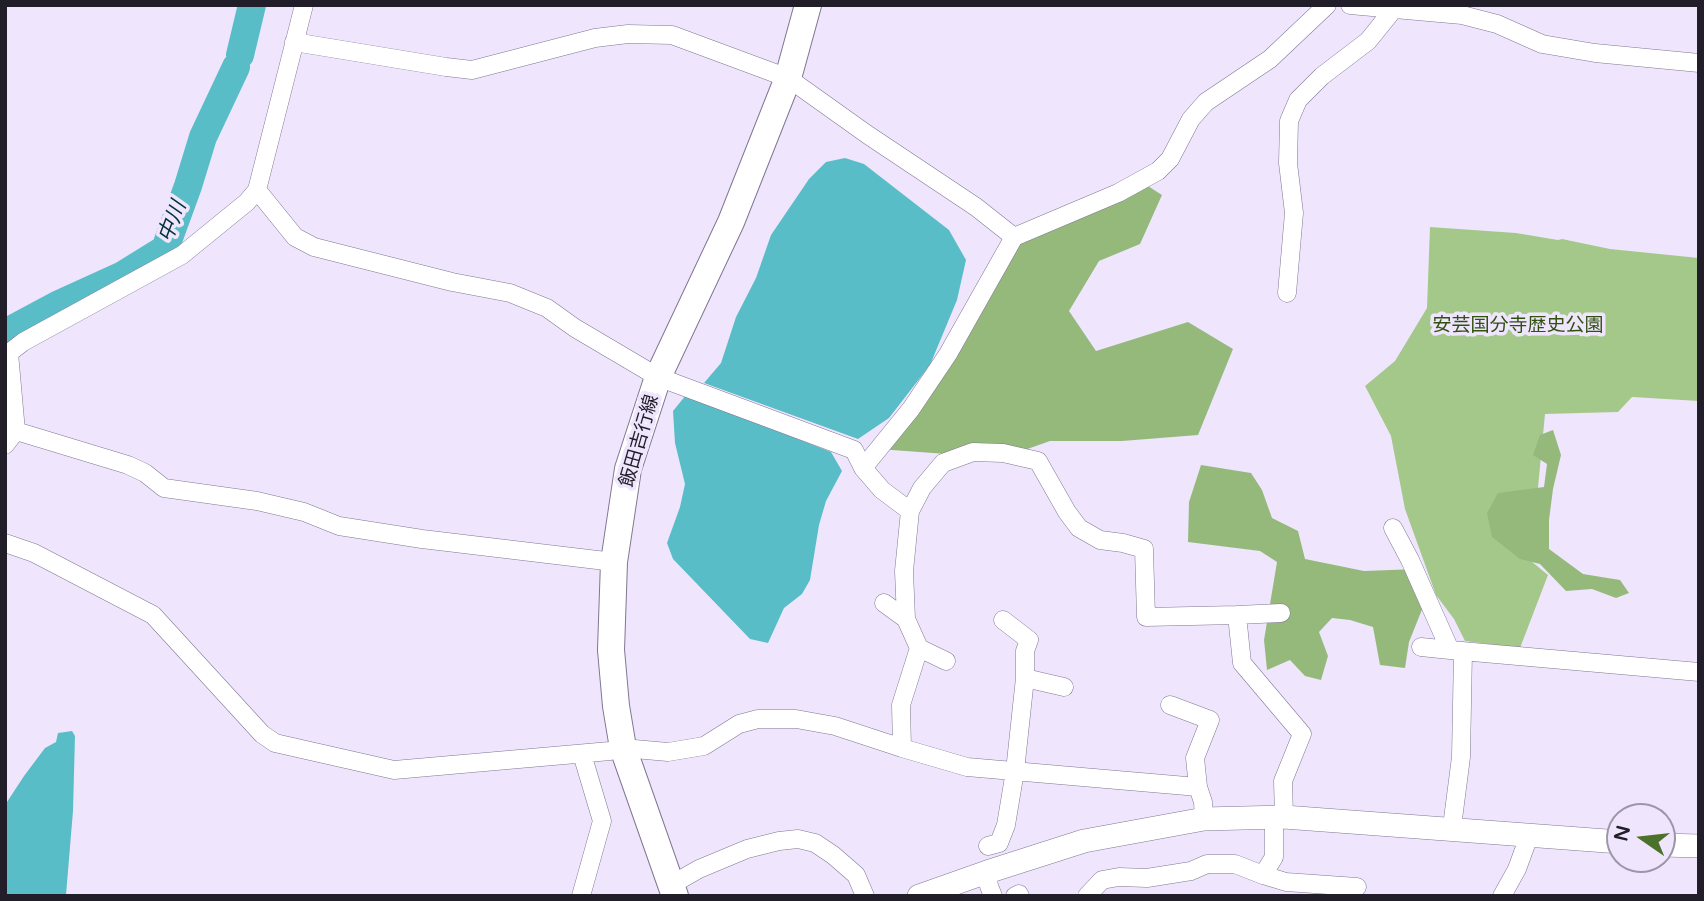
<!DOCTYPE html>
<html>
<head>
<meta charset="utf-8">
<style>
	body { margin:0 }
	#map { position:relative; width:1704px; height:901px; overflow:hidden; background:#efe6fe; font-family:"Varela Round",sans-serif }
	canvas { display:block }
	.frame { position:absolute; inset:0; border:7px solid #221e29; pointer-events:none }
	.north { position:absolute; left:1606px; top:803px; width:70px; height:70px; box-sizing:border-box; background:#efe6fe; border:2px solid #9d96a9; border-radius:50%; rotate:284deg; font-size:19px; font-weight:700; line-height:28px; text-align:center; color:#221e29 }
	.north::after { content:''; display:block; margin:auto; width:24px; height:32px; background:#4c712a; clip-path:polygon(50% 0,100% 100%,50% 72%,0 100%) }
</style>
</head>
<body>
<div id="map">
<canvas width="1704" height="901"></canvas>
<div class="frame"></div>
<div class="north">N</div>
</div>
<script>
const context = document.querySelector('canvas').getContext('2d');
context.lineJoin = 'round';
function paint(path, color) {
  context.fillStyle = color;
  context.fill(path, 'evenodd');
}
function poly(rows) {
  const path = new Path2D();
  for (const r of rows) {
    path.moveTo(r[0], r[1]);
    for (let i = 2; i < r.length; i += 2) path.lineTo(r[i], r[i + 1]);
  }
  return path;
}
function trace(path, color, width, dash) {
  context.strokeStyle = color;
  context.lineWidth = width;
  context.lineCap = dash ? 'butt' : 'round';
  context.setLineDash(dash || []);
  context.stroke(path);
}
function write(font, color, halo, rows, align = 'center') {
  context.font = font + ' "Varela Round","Noto Sans JP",sans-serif';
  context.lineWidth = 7;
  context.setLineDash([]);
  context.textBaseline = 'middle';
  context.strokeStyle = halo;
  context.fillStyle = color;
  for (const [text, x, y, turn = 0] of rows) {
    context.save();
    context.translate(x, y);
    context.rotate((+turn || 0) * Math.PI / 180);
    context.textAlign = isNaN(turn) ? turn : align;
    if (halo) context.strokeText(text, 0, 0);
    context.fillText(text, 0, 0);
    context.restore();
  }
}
paint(poly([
	[1430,227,1516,233,1558,240,1562,239,1610,249,1699,258,1699,401,1632,397,1618,412,1545,414,1531,561,1548,575,1520,648,1465,641,1454,619,1436,595,1405,509,1391,436,1365,386,1395,361,1427,308]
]), '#a4c88a');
paint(poly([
	[1140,181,1162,195,1140,244,1099,261,1069,311,1096,351,1188,322,1233,349,1198,435,1122,441,1050,441,1002,458,878,449,1014,237],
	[1553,430,1561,455,1553,489,1549,520,1549,549,1583,574,1620,580,1629,593,1616,598,1592,589,1566,591,1540,564,1520,559,1492,537,1487,513,1498,493,1544,487,1547,464,1533,455,1540,435],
	[1201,465,1251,473,1262,490,1272,518,1298,531,1305,559,1364,571,1417,569,1427,597,1409,642,1405,668,1380,665,1373,627,1350,620,1332,618,1319,632,1328,656,1321,680,1305,676,1290,660,1267,670,1264,640,1277,562,1260,551,1188,542,1189,502]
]), '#95b97b');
paint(poly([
	[845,158,864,164,949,230,966,260,957,300,930,365,889,418,858,439,704,383,721,363,736,317,756,278,771,235,809,179,826,162],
	[686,395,831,452,842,471,826,501,819,525,810,580,802,594,784,608,768,643,750,639,673,559,667,543,680,507,685,484,675,443,673,411],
	[72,731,75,736,73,811,66,895,15,896,5,894,5,805,24,776,45,748,56,742,58,733]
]), '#59bdc7');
trace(poly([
	[240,55,252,5],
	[5,333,57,305,123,275,165,249,188,186,203,137,236,67]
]), '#59bdc7', 28);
const minor = poly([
	[1350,5,1462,15,1497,24,1542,44,1595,53,1699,63],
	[294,42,446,67,472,70,595,38,628,34,672,35,788,78,868,135,976,207,1014,237],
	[257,190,295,237,314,247,452,282,510,293,547,308,575,328,658,377,854,450,863,468,882,490,910,511,904,571,906,619,919,648,946,661],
	[1287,293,1294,213,1288,163,1289,121,1298,100,1322,76,1368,41,1397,5],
	[16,431,128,465,145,473,164,488,257,501,304,512,339,526,422,539,614,562],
	[5,445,16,431,9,353,23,342,182,255,247,202,257,190,304,5],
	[863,468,911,409,948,354,1014,237,1118,193,1158,171,1170,159,1191,119,1206,102,1270,59,1327,5],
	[910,511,922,488,943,463,973,452,1003,453,1038,461,1067,512,1079,528,1100,540,1123,543,1144,549,1146,617,1237,615,1242,663,1302,734,1283,781,1284,817],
	[1393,528,1410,560,1450,650,1699,672],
	[5,543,34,553,153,615,262,734,275,743,394,770,610,751,623,748,668,752,704,746,739,724,758,719,796,719,835,726,902,748,967,767,1198,787],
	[884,603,906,619],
	[1237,615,1281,613],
	[1421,647,1450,650],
	[1025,678,1064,687],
	[1170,705,1210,720,1195,758,1198,787,1203,802,1204,819],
	[902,748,901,705,919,648],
	[1457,831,1453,819,1461,757,1463,651],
	[988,846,999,843,1006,825,1015,771,1025,678,1025,651,1029,640,1003,620],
	[987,872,989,886,993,896],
	[1263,875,1286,882,1357,887],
	[671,885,699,869,747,849,779,841,798,839,815,843,833,855,856,875,865,896],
	[581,896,602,821,582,754],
	[1015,896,1019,894,1020,896],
	[1087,896,1102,880,1119,877,1147,878,1191,871,1207,864,1235,864,1263,875,1274,857,1274,817],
	[1502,896,1517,869,1529,836]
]);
const tertiary = poly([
	[1662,845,1699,846],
	[919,896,987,872,1084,841,1204,819,1284,817,1620,842]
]);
const secondary = poly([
	[675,896,623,748,616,706,611,650,614,562,628,469,658,377,731,222,788,78,808,5]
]);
trace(minor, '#807691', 19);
trace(tertiary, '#807691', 24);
trace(secondary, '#807691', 28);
trace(minor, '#fff', 18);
trace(tertiary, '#fff', 23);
trace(secondary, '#fff', 26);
write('19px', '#30500e', '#efe6fe', [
	["安芸国分寺歴史公園",1518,326]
]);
write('19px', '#221e29', '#efe6fe', [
	["飯田吉行線",640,441,-74]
]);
write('italic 21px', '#003236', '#efe6fe', [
	["中川",173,222,-69]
]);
</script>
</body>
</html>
